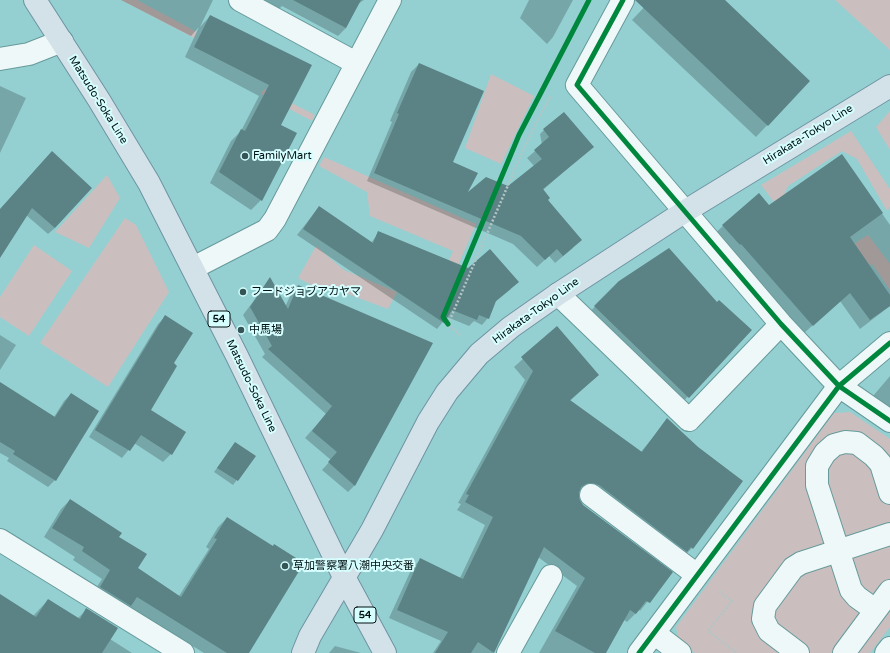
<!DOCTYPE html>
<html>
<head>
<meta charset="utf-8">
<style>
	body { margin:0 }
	canvas { display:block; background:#94d0d1 }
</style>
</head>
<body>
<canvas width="890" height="653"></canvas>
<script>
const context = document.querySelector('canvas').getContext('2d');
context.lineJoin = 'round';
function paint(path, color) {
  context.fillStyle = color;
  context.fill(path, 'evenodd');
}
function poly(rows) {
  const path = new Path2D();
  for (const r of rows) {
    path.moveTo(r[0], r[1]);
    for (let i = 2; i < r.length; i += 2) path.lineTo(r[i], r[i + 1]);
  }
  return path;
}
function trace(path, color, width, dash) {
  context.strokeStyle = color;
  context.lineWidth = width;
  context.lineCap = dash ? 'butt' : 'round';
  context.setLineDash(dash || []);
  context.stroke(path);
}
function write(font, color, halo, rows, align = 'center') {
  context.font = font + ' "Varela Round","Noto Sans JP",sans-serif';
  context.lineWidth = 4;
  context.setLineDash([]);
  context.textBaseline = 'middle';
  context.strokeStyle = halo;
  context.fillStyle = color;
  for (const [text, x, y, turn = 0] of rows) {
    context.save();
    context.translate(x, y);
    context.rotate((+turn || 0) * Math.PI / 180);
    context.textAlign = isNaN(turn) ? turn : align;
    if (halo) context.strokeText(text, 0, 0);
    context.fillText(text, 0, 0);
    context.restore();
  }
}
paint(poly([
	[121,0,137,0,197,32,194,38],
	[835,0,890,0,890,50],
	[491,74,534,96,501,164,465,148],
	[264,89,315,115,312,121,261,94],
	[890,111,890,150,876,127],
	[851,131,890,189,890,207,887,211,857,159,842,151,788,186,783,197,839,253,868,235,890,264,890,290,872,264,839,288,761,185],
	[324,157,476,224,440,307,431,302,453,251,370,216,367,192,319,166],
	[107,175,120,198,89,248,55,232],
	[125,218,136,225,169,292,108,387,40,343],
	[34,245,72,271,29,336,0,317,0,297],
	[316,246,344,270,397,292,388,309,337,290,319,289,298,278],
	[850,412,890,439,890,627,870,653,695,653,679,641,676,627,834,413]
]), '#cabebf');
paint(poly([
	[121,0,213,0,200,27,210,16,310,65,280,125,261,200,251,210,210,183,231,141,241,131,259,96,185,57,199,27,191,36],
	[262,0,364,0,358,4,346,28,338,36,282,6,279,9],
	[529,0,573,0,553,37,547,44,520,18],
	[651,0,724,0,809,81,756,137,632,20],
	[419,64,465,196,508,187,534,166,527,158,542,145,540,134,548,126,584,154,543,190,573,248,555,263,549,256,537,267,513,244,367,181,392,122,390,121,411,72],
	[0,86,26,98,0,153],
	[842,156,890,225,890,306,860,329,840,301,803,334,713,235,723,226,769,207],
	[45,159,55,228,48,234,26,215,0,256,0,210],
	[319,207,371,243,379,232,511,289,495,302,488,318,482,325,474,321,469,326,447,317,437,329,297,235],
	[270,279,285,307,291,294,298,286,355,485,348,492,322,470,331,460,305,438,326,414,262,357,265,354,243,315],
	[619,281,717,304,750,330,680,405,587,315],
	[165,317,149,410,185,433,171,454,163,462,134,443,122,458,89,437,158,324],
	[557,328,598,375,570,401,640,453,667,420,698,447,742,481,692,548,684,556,584,491,578,491,578,500,583,506,671,572,640,611,639,610,627,622,624,620,604,653,539,653,577,586,538,557,493,653,433,653,441,641,389,618,412,568,420,560,460,578,485,525,457,510,461,504,458,503,525,380,514,367],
	[0,335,16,345,0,370],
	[890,376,890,411,873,396],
	[0,392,54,417,64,401,71,394,55,480,48,487,7,461,9,458,0,453],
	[235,443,255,456,233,485,214,472],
	[70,500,118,537,137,568,179,596,209,549,206,547,218,527,227,518,272,547,248,653,204,653,129,607,121,615,91,596,102,579,73,560,75,557,44,537,61,509],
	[0,595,33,616,48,600,78,618,87,609,110,639,132,653,0,653],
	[335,646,361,653,329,653]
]), '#0003');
paint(poly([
	[293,0,361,0,346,28],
	[635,0,725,0,810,81,768,126],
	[210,15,312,65,281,125,297,133,262,201,219,172,241,129,245,131,269,85,194,47],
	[419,63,484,91,453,162,478,173,468,192,486,177,508,186,542,159,534,150,549,137,543,129,564,112,594,147,543,189,550,198,548,200,582,240,563,256,557,249,545,260,521,236,374,173,399,114,397,113],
	[52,151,92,188,55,228,32,208,0,258,0,209],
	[842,154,883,213,850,237,890,295,890,306,870,320,850,293,813,326,741,244,740,245,722,225,759,193,769,205],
	[319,206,373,243,378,231,468,268,490,249,519,282,496,301,489,319,479,315,477,320,452,310,444,323,303,229],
	[669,248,717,302,719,300,752,330,689,398,594,306,619,281],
	[270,277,288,309,298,285,433,343,355,486,328,462,337,452,312,431,332,406,268,349,272,346,250,307],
	[165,315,193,333,174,363,177,366,151,410,186,432,172,455,141,435,130,451,95,430],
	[557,326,599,375,570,400,642,452,667,418,698,447,743,481,693,549,691,547,687,552,599,485,592,483,586,484,581,487,579,494,580,500,583,505,673,572,650,603,646,601,636,614,630,610,606,653,595,653,555,631,585,578,544,547,494,653,478,642,471,653,435,653,448,632,397,610,420,558,463,579,493,517,465,502,469,495,466,494,533,371,521,357],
	[0,382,55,417,71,393,99,411,56,481,13,454,15,451,0,442],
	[235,442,256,456,238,481,217,468],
	[70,499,122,533,119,537,147,554,138,568,181,597,217,539,214,538,227,517,273,546,274,544,304,563,249,653,227,653,137,597,131,606,100,587,110,570,82,551,84,547,52,528],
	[0,594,36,617,48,599,80,619,86,608,118,628,102,653,0,653]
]), '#5b8285');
const minor = poly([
	[240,0,356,63],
	[623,0,577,85,781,324,839,386,890,421],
	[0,59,29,54,62,41],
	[193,268,267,230,275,219,390,0],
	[558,294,689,420,781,324],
	[591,495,697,575],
	[0,540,183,653],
	[875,610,857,597,851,590,817,485,817,466,825,453,834,445,845,442,857,443,874,456,881,464,890,493],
	[654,633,680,653],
	[508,653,551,576],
	[639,653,839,386,890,343],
	[798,653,769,631,763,619,765,606,793,568,801,563,890,534],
	[844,653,890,591],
	[886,653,890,648]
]);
const major = poly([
	[35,0,99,100,149,183,237,356,344,577,385,653],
	[303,653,310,636,372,530,428,422,447,392,479,354,511,327,558,294,684,212,890,86]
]);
trace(minor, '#669a9b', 24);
trace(major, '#6d94a2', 24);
trace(poly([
	[460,335,448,324,528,139,551,95],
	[719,591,732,601,708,631,737,653]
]), '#b3c5c5', 2.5, [2, 2]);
trace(minor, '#eff8f8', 22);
trace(major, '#d3e2e9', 22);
trace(poly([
	[623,0,577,85,781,324,839,386,890,421],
	[448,324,443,317,519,135,589,0],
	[639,653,839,386,890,343]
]), '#00873e', 5);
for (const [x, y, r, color] of [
	[245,156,4,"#345455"],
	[243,292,4,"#345455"],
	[241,330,4,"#345455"],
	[285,566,4,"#345455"]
]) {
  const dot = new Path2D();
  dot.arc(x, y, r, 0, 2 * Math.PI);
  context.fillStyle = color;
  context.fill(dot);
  trace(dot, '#d6fefe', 1.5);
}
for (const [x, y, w] of [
	[219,319,22],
	[365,615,22]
]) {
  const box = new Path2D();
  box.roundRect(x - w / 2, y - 8, w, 16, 3);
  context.fillStyle = '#d6fefe';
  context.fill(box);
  trace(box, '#001112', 1);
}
write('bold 10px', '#001112', null, [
	["54",219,319],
	["54",365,615]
]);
write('11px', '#001112', '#d6fefe', [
	["Matsudo-Soka Line",98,100,58],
	["Hirakata-Tokyo Line",808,135,-32],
	["Hirakata-Tokyo Line",536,311,-36],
	["Matsudo-Soka Line",251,386,64]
]);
write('11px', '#001112', '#d6fefe', [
	["FamilyMart",253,156],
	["フードジョブアカヤマ",251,292],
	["中馬場",249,330],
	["草加警察署八潮中央交番",293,566]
], 'left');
</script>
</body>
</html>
